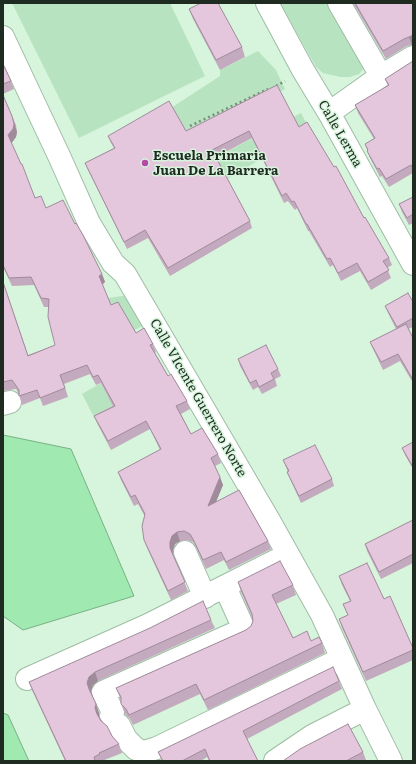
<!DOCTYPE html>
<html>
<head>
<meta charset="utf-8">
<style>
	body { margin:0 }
	#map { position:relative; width:416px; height:764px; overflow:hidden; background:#d7f5dc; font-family:Literata,serif }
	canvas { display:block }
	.frame { position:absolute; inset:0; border:4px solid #1f2a21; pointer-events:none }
</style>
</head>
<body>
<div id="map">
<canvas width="416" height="764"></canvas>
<div class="frame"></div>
</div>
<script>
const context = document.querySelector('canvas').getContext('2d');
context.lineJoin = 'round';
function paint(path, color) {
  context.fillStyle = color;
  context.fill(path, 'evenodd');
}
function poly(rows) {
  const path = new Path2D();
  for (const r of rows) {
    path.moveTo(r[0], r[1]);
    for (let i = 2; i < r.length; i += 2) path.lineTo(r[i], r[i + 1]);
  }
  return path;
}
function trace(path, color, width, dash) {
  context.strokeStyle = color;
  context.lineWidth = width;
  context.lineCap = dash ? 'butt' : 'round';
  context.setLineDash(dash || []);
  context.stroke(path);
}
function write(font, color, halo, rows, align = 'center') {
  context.font = font + ' Literata,serif';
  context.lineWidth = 3;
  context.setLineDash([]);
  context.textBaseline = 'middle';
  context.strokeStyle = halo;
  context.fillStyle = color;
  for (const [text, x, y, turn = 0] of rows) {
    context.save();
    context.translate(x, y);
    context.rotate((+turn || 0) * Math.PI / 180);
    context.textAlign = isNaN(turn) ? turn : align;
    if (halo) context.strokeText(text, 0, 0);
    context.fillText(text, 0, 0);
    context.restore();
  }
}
paint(poly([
	[12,3,170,3,205,76,79,138],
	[280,3,327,3,365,67,359,74,350,77,340,77,323,73,316,67],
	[258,51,276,70,285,89,189,138,171,108,220,76,220,70],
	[301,113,310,130,217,185,205,163],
	[129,295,144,325,133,331,51,321,108,298],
	[101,383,108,396,138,403,98,425,82,394]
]), '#b8e3c0');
const water = poly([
	[3,435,71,449,134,596,23,630,3,616,3,435],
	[3,713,8,715,29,761,3,761,3,713]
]);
paint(water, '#a0e9b0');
trace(water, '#79b085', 1);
const minor = poly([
	[267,3,303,70,329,113,413,264],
	[339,3,381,76],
	[3,37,60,158,89,223,113,263,125,274,270,522,322,615,365,709,391,761],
	[329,113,381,76,413,57],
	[3,404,10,402],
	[185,552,205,597],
	[225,587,244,629,103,692,113,712,111,716,115,723,119,725,126,739,136,749,144,752,157,748,341,659],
	[27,679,148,625,287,555],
	[275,761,312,736,365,709]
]);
trace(minor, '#9fbca4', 24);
trace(poly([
	[276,86,285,81],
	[190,126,268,89]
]), '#798e7d', 2.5, [2, 3]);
trace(minor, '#fff', 22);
paint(poly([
	[353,3,413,3,412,45,407,46,386,59],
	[189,9,242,47,245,57,220,70,193,19],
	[413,61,413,173,389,187,382,176,380,177,370,158,365,144,374,139,358,113,355,105,388,86,385,79],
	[3,66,11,81,14,89,3,94],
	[3,95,16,125,17,132,16,137,11,143,35,198,46,208,75,224,102,274,105,282,102,284,111,305,136,333,153,344,156,352,155,353,168,376,187,401,190,409,181,414,191,434,218,454,221,463,215,466,223,485,216,502,268,541,271,549,229,570,224,560,206,569,196,547,193,542,187,540,180,541,175,544,173,550,173,555,188,591,171,600,147,548,144,540,144,515,138,504,134,506,121,480,118,472,160,450,150,429,111,450,98,425,94,416,113,406,101,383,96,385,90,374,64,384,68,397,43,406,40,398,22,405,19,394,16,389,3,391,3,281,28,355,55,345,48,307,44,307,34,285,12,286,3,267],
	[299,127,364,218,389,258,392,265,387,268,391,278,371,290,360,271,341,281,333,265,330,267,309,231,308,231,297,208,295,210,288,201,284,203,252,138,216,157,250,221,252,228,170,276,148,238,127,249,88,170,85,163,114,148,111,143,108,136,186,131],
	[413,197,413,223,409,225,402,212,399,204],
	[413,302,413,327,408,329,413,338,413,383,400,361,383,370,373,349,370,342,396,329,388,313,385,306],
	[238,359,278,369,281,376,275,379,277,386,262,394,258,387,253,390,240,366],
	[413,442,413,469,405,455,402,448],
	[283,460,332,479,334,486,301,503,290,479,287,472,288,472],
	[413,520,413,563,381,579,367,551,365,544],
	[339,576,384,599,413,648,413,660,366,681,342,628,339,619,348,615,343,604,350,601,342,585],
	[238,582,293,585,296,595,276,604,293,638,322,643,325,653,208,710,200,694,133,725,130,719,125,714,121,704,121,700,116,688,246,630,251,626,253,621,252,617,241,592],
	[211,620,215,628,98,681,93,685,91,691,99,713,99,716,112,736,119,744,122,753,102,761,65,761,32,690,29,682],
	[339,681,342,689,247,739,258,761,209,761,207,757,201,761,162,761,158,752],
	[363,752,366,760,365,761,283,761]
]), '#c4aabe');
paint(poly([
	[413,35,413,44,412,45,409,37],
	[12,116,17,132,16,137,11,144,8,135],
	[102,274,105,282,102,285,99,276],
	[220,477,223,485,211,514,208,506],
	[177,532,180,541,175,544,173,550,173,557,170,548,170,542,172,536],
	[95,672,98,681,93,685,91,691,92,697,89,689,87,683,89,677],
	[96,704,99,713,99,717,100,722,95,708]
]), '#a08b9b');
const building = poly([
	[201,3,218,3,242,47,216,60,189,9,201,3],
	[355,3,413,3,413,35,409,37,404,39,383,51,355,3],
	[413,61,413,169,411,165,386,179,379,168,377,169,367,151,368,150,365,144,375,138,355,105,389,85,385,79,413,61],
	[3,66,4,66,11,81,3,84,3,66],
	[277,85,299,127,307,122,334,167,336,166,364,218,365,217,389,258,383,261,389,270,368,282,357,263,338,273,330,258,327,259,307,224,306,224,294,201,292,202,286,193,282,196,249,131,212,150,250,221,168,268,145,230,124,242,85,163,115,148,108,136,169,101,186,131,277,85],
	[3,95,12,116,14,124,13,129,8,135,21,164,22,164,35,198,41,196,46,208,63,200,75,224,76,223,83,235,102,274,99,276,111,305,118,302,136,333,144,328,153,344,150,345,168,376,171,374,187,401,176,406,191,434,202,428,218,454,211,458,220,477,208,506,239,490,268,541,226,562,221,552,203,560,193,539,190,534,184,531,177,532,172,536,170,542,170,548,185,582,168,591,144,540,142,526,145,514,135,495,131,497,118,472,161,449,146,421,108,441,94,416,115,406,98,375,93,377,87,365,60,375,65,388,40,398,37,390,19,396,19,390,12,380,3,382,3,282,28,356,55,345,48,317,49,299,41,298,31,277,9,278,3,265,3,95],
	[413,197,413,214,407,218,399,204,413,197],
	[408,293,413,302,413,318,397,327,385,306,408,293],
	[406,324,413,338,413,380,398,354,381,362,370,342,406,324],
	[266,345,278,369,271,373,274,379,259,387,256,380,250,383,238,359,266,345],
	[413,442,413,467,402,448,413,442],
	[315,445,332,479,299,496,287,472,289,471,283,460,315,445],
	[413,520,413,554,379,572,365,544,413,520],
	[280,561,293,585,272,595,293,638,307,631,311,641,319,637,322,643,204,700,196,684,129,715,126,709,121,704,121,697,116,688,246,630,251,626,253,621,252,614,238,582,280,561],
	[367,563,384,599,390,596,413,648,413,650,363,672,339,619,348,615,343,604,351,601,339,576,367,563],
	[203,601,211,620,95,672,89,677,87,683,89,689,96,704,95,708,97,714,101,721,107,726,112,736,119,744,99,753,100,754,94,757,95,761,66,761,29,682,150,628,203,601],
	[333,667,339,681,243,731,258,761,210,761,205,749,182,761,163,761,158,752,333,667],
	[348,724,363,752,346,761,283,761,300,749,348,724]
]);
paint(building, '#e4c6dd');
trace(building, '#a08b9b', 1);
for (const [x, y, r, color] of [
	[145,163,4,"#b848a5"]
]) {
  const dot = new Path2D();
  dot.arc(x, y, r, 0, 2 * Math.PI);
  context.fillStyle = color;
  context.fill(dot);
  trace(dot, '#d7f5dc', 1.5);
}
write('13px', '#1f2a21', '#d7f5dc', [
	["Calle Lerma",340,134,60],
	["Calle VIcente Guerrero Norte",198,398,60]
]);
write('bold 13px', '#1f2a21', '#d7f5dc', [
	["Escuela Primaria",153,156],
	["Juan De La Barrera",153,171]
], 'left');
</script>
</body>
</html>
